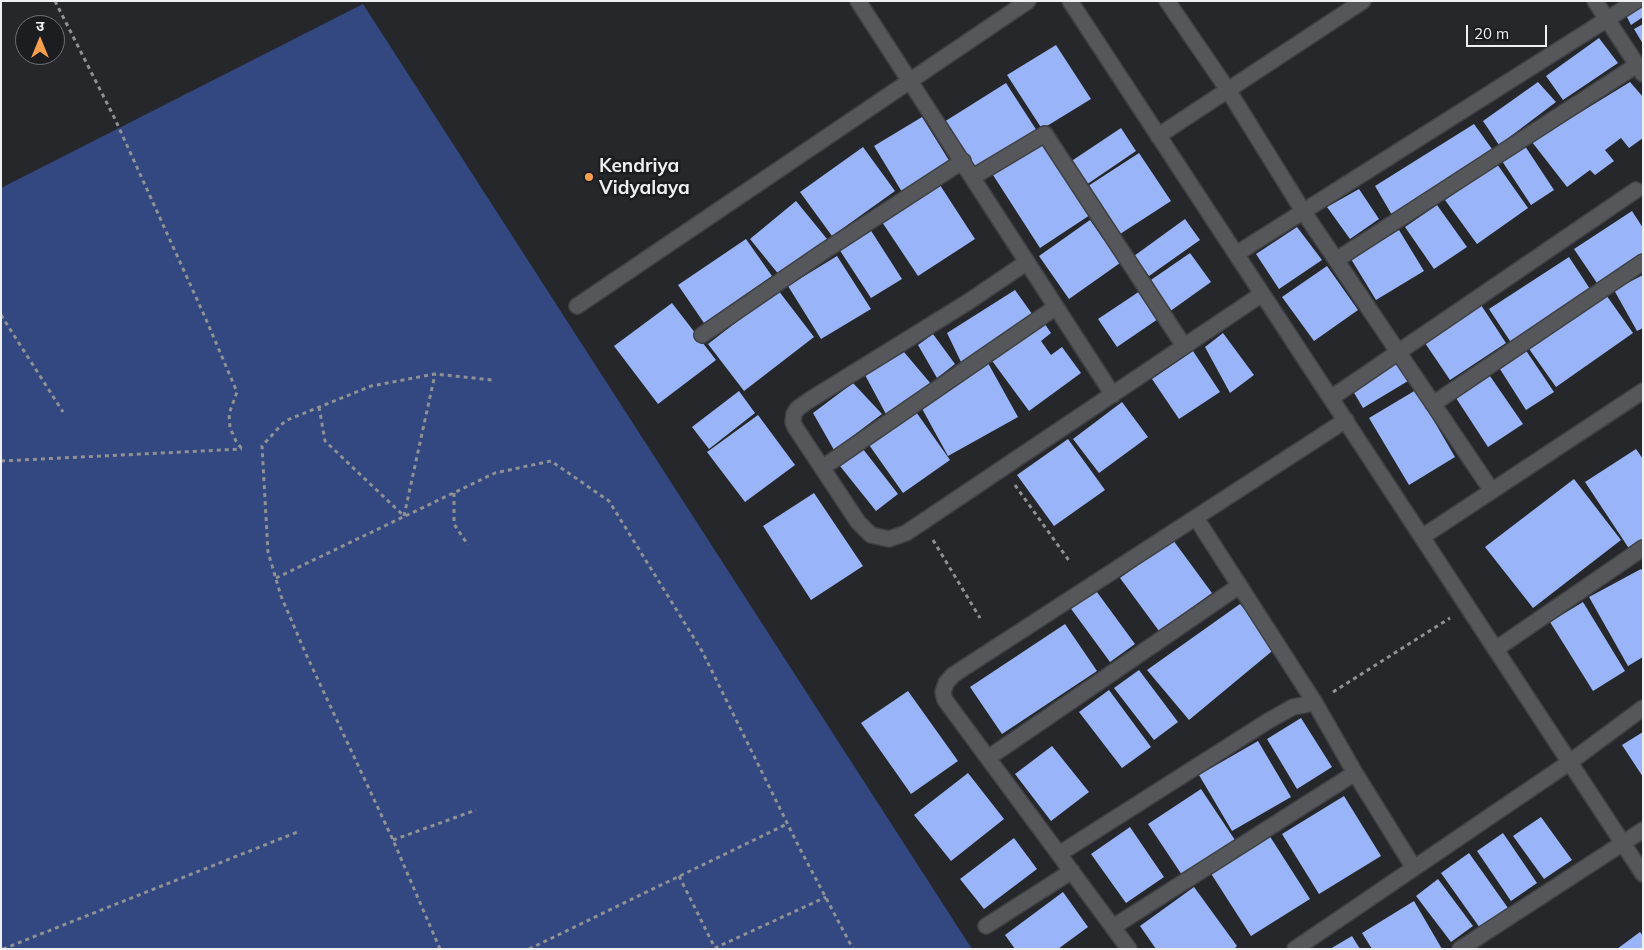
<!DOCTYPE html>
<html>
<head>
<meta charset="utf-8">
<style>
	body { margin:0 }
	#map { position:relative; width:1644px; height:950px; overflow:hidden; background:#25272a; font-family:Mulish,"Noto Sans Devanagari",sans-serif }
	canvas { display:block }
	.frame { position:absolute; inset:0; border:2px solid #eff0f3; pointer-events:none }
	.north { position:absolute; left:15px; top:15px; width:50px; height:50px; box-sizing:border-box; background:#1c1d20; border:1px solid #707174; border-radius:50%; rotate:0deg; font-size:14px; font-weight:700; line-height:20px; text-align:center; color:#eff0f3 }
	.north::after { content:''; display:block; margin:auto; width:18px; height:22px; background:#fa9f4e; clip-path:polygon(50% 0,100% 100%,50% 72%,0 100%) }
	.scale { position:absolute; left:1466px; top:25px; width:81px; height:22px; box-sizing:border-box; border:2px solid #eff0f3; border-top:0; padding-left:6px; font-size:15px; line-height:18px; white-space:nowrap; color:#eff0f3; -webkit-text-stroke:4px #1c1d20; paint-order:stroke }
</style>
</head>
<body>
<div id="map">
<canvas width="1644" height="950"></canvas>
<div class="frame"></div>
<div class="north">उ</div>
<div class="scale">20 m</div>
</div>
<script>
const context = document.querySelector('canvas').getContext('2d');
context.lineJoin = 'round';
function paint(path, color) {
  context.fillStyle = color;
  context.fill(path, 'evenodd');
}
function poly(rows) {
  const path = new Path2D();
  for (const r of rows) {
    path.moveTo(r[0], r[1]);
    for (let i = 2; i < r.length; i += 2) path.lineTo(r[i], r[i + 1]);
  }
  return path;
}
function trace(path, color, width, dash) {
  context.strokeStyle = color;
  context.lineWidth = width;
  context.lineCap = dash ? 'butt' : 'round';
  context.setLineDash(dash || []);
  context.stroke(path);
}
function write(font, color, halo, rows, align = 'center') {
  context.font = font + ' Mulish,sans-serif';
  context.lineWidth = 5;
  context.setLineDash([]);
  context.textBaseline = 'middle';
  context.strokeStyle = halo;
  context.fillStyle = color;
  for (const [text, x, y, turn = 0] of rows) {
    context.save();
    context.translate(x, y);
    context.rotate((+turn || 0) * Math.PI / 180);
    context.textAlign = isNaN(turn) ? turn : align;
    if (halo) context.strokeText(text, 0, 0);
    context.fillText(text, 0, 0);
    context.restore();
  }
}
paint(poly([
	[363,4,547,290,972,949,1,949,1,188]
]), '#334780');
paint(poly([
	[1643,3,1643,17,1631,25,1626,15],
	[1643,24,1643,44,1634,29],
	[1599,38,1618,63,1563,100,1546,76],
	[1056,45,1091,99,1042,129,1007,75],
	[1538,82,1556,102,1499,145,1483,121],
	[1630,82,1643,97,1643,138,1629,148,1621,138,1605,150,1614,161,1595,175,1590,170,1567,187,1532,142],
	[1006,83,1037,131,974,170,944,122],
	[922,117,950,162,902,192,874,146],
	[1474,124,1492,149,1392,215,1375,186],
	[1121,128,1136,151,1083,187,1067,164],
	[1043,143,1090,215,1040,248,993,175],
	[1525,146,1554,190,1531,205,1502,161],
	[863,147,895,191,832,236,800,192],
	[1139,153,1171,201,1117,236,1085,188],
	[1497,164,1528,208,1477,244,1445,200],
	[938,182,975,239,918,276,880,219],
	[1359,189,1379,219,1350,239,1327,207],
	[796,201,827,239,780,276,750,239],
	[1437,205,1467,247,1434,269,1405,227],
	[1632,211,1643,228,1643,257,1599,286,1574,249],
	[1185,219,1200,240,1149,276,1134,256],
	[1090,220,1120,263,1069,299,1039,256],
	[868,226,902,279,871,298,837,246],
	[1297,227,1322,260,1279,289,1256,254],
	[1399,230,1424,271,1376,300,1351,259],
	[746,239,772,276,704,323,678,285],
	[1190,253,1211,282,1169,312,1148,282],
	[837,256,871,309,821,339,788,286],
	[1569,257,1592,292,1512,344,1489,309],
	[1327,266,1358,310,1314,341,1282,297],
	[1643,275,1643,328,1637,331,1614,290],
	[778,290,814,337,744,391,708,344],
	[1015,290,1035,318,961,362,947,333],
	[1140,291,1158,319,1117,347,1098,319],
	[1604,292,1633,333,1556,387,1527,346],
	[672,303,716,360,658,404,614,346],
	[1481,305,1506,343,1450,380,1425,343],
	[1042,320,1051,333,1041,341,1051,355,1062,347,1081,373,1029,411,990,358],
	[1223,333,1254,375,1230,393,1205,347],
	[933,334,955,364,937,378,918,345],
	[1525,349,1554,392,1526,410,1498,366],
	[1193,351,1220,392,1179,419,1152,379],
	[904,352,931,384,887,416,865,375],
	[1395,358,1408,381,1363,408,1350,386],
	[988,363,1018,417,948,456,920,405],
	[1490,376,1523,424,1488,447,1456,398],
	[853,383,882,414,834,450,813,413],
	[1416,390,1455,457,1409,485,1369,418],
	[739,391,755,413,709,449,692,427],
	[1122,402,1148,437,1099,473,1073,439],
	[914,409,950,460,903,493,867,442],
	[758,415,795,465,745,502,707,452],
	[1068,439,1105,490,1054,526,1017,475],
	[863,449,898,494,876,511,840,466],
	[1636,449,1643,459,1643,541,1630,550,1585,482],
	[1574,479,1621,540,1533,608,1485,547],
	[814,493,863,566,811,600,763,526],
	[1173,540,1212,593,1159,631,1120,578],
	[1641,569,1643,571,1643,657,1628,666,1589,597],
	[1094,588,1135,644,1110,662,1069,606],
	[1583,602,1625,671,1593,691,1550,622],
	[1240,604,1277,647,1189,720,1147,670],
	[1065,624,1097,671,1002,734,970,687],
	[1139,670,1178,722,1154,740,1114,688],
	[1109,690,1151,747,1122,768,1079,712],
	[908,691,958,761,911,794,861,723],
	[1301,718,1332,767,1297,789,1267,739],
	[1643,732,1643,777,1622,745],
	[1258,741,1291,797,1232,831,1199,775],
	[1052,746,1089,792,1051,821,1015,774],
	[968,773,1004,819,951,861,914,815],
	[1201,789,1235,840,1182,875,1148,824],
	[1344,796,1381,856,1319,894,1282,834],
	[1541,817,1572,860,1544,879,1513,836],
	[1130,827,1164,877,1126,903,1091,854],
	[1503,833,1537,883,1511,901,1477,851],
	[1269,835,1310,899,1251,936,1210,872],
	[1014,838,1037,869,984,909,960,879],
	[1469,853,1508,908,1480,928,1441,873],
	[1438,879,1473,926,1451,942,1416,896],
	[1194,887,1237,946,1234,949,1156,949,1140,926],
	[1063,892,1088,927,1058,949,1015,949,1005,935],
	[1414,901,1442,949,1372,949,1362,933],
	[1640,932,1643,936,1643,949,1617,949],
	[1352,936,1360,949,1330,949]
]), '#99b4f8');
const minor = poly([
	[858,1,1113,395],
	[1070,1,1643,874],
	[1167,1,1228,90,1303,211,1492,491],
	[1595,1,1643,74],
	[1158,136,1363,1],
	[973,177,1045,134,1184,346],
	[1236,254,1636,1],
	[1336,260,1637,65],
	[1027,262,968,302,808,401,797,409,794,414,793,422,795,427,858,522,871,535,889,539,906,533,1262,294],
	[577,306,1028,1],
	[702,335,826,250,963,161],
	[1331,398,1636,190],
	[1433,404,1643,262],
	[822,468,1056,307],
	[1196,518,1315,703,1355,773,1414,868],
	[1422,537,1643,391],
	[1496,649,1643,548],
	[988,758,1239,586],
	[1059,854,1268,721,1293,707,1315,703],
	[986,926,1072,871],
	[1113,927,1355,773],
	[1129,949,945,700,943,692,946,683,953,675,1346,420],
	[1295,949,1570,762,1643,708],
	[1460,949,1643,830]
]);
trace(minor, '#404144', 18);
trace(poly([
	[55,1,115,119,205,317,237,392,229,414,230,428,236,441,242,449],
	[1,315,63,412],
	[319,407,325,441,404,516],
	[1,461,242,449],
	[1015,485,1070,562],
	[454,493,454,524,468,545],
	[404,516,435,374],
	[933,540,980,618],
	[276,578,495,473,551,461,609,501,702,651,799,847,853,949],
	[1333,692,1450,618],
	[393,840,476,810],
	[679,876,715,948,826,897],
	[3,949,300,831],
	[440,949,393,840,305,652,281,596,268,552,262,446,285,421,371,386,435,374,492,380],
	[529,949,787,824]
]), '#909194', 3, [4, 4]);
trace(minor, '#55575b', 15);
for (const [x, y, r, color] of [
	[589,177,5,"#fa9f4e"]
]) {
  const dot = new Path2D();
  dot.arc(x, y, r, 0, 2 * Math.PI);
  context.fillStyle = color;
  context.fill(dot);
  trace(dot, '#1c1d20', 2);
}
write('bold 19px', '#eff0f3', '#1c1d20', [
	["Kendriya",599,166],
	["Vidyalaya",599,188]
], 'left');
</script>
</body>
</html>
